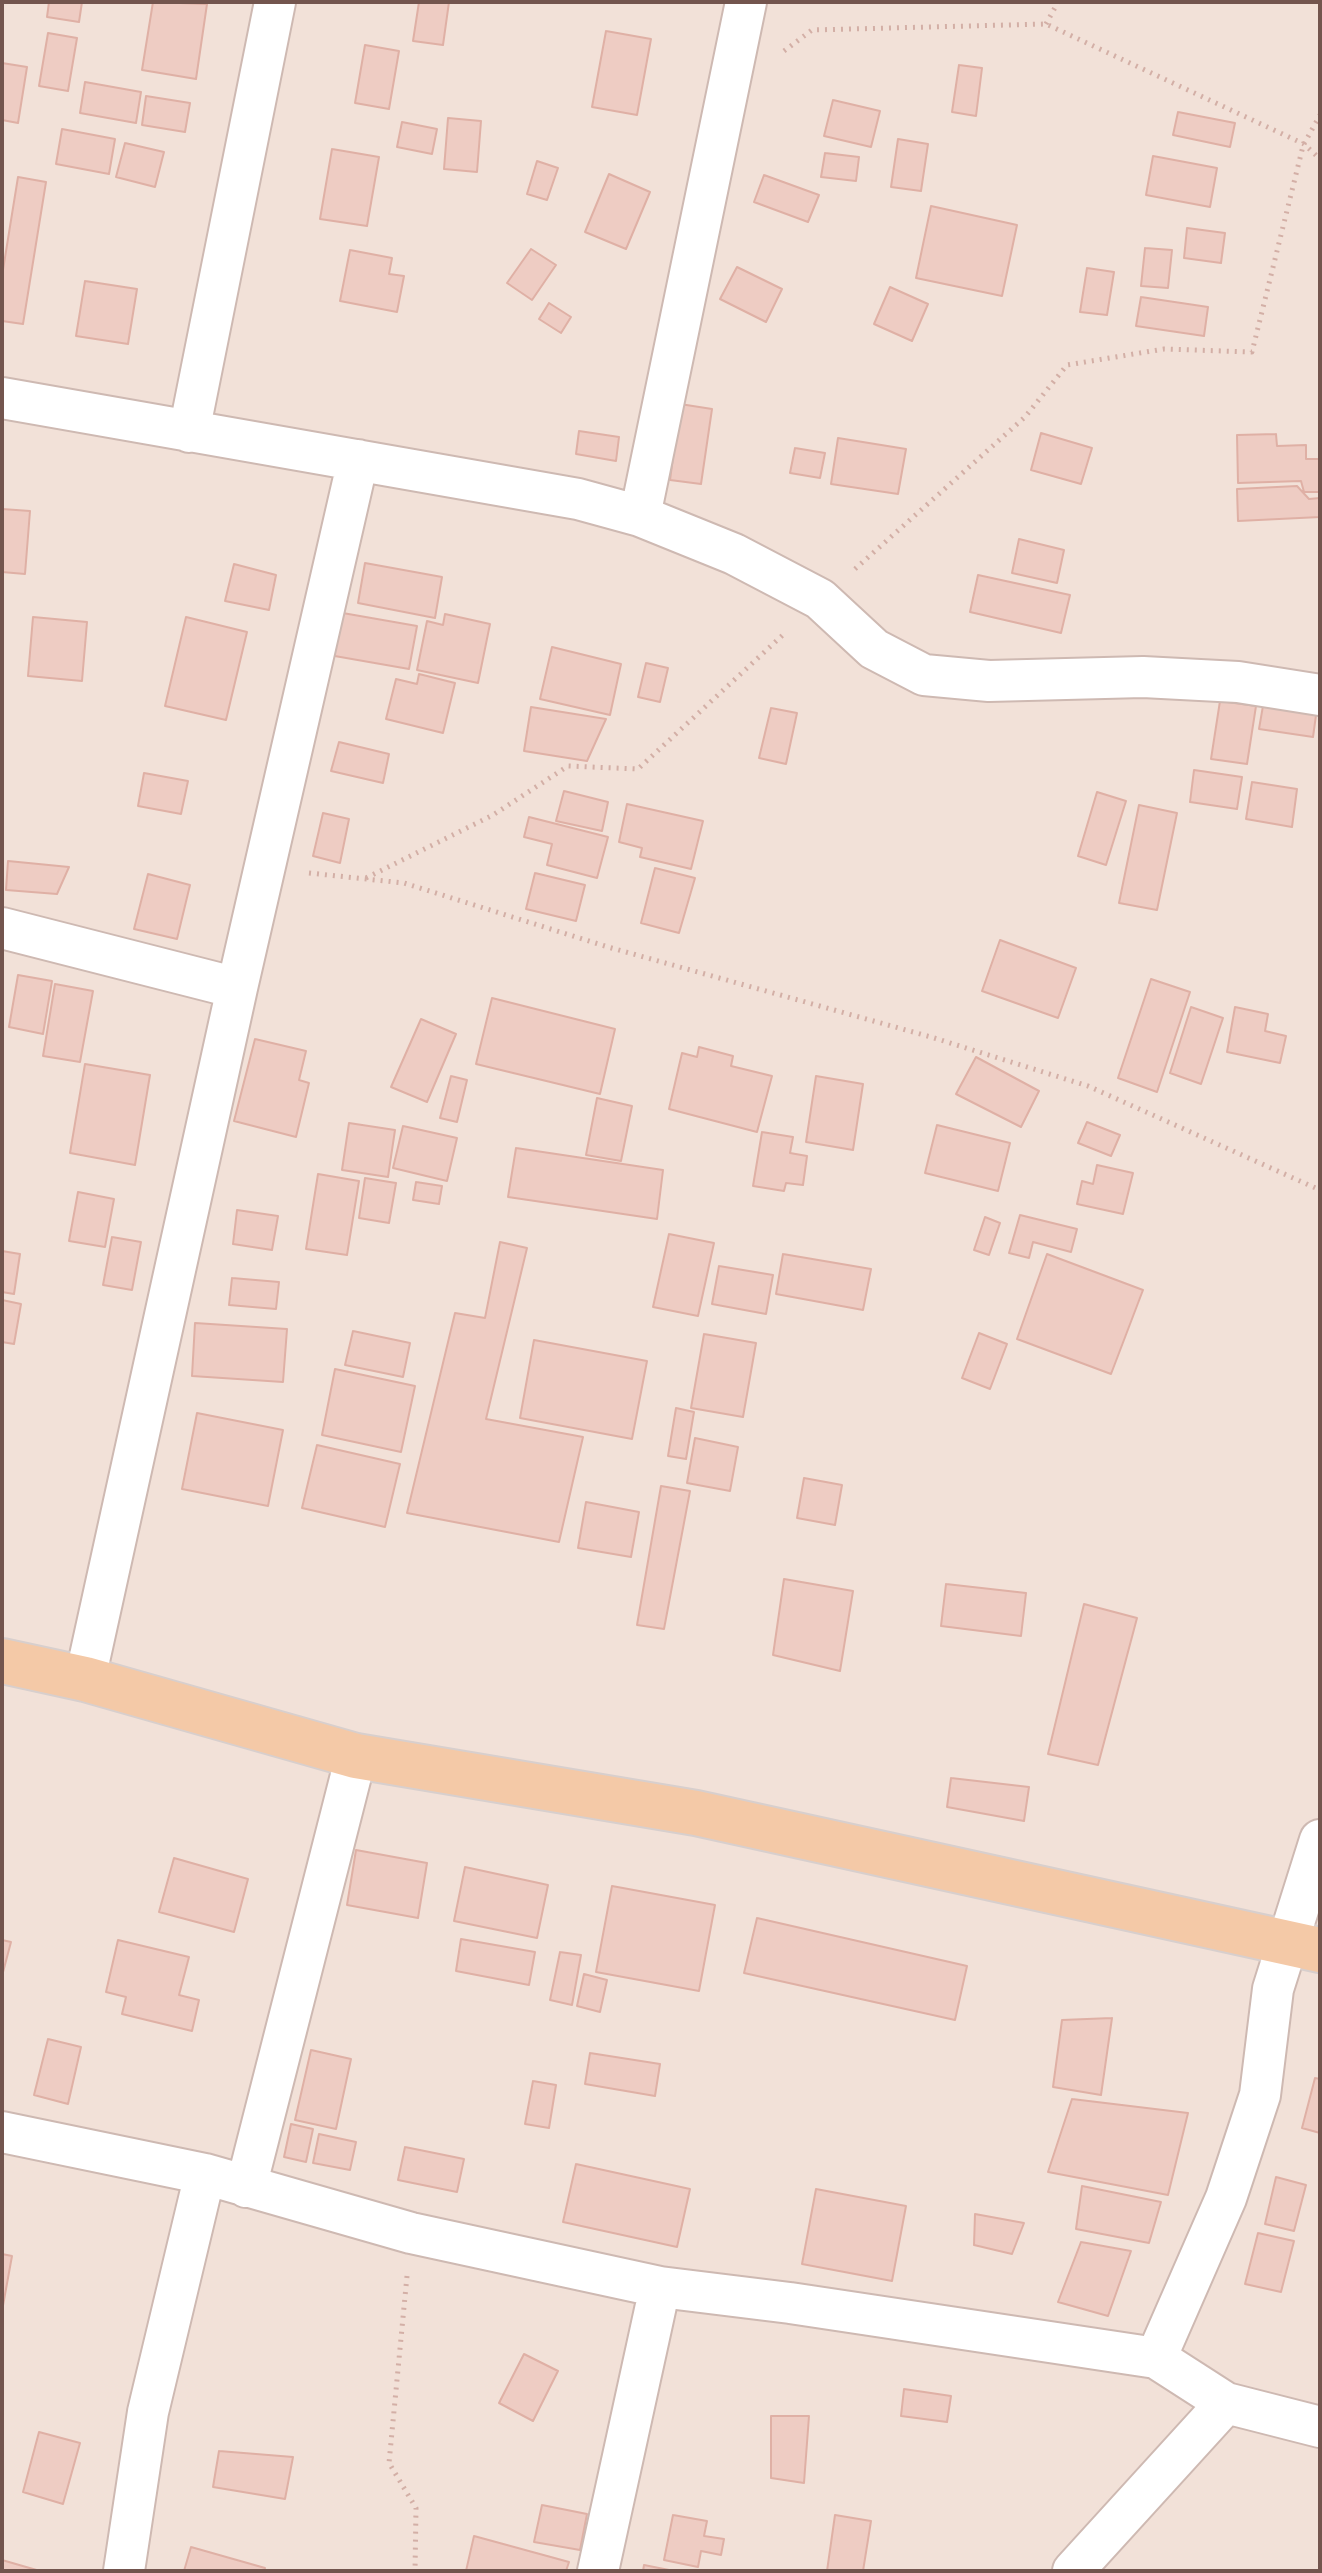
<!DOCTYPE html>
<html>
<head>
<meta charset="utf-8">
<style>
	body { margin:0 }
	#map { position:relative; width:1322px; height:2573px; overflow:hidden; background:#fbf1e9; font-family:Overpass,sans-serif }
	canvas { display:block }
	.frame { position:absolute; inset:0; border:4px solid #73554e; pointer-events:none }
</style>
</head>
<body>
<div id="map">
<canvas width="1322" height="2573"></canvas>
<div class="frame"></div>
</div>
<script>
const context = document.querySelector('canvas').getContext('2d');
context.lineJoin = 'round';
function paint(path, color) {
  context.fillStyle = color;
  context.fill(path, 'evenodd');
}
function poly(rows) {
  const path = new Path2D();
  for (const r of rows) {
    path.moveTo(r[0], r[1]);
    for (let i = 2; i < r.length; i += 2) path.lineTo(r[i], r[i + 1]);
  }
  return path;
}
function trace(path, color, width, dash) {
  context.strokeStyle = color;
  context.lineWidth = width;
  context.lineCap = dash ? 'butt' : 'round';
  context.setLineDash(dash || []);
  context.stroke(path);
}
paint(poly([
	[2,2,1320,2,1320,2571,2,2571]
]), '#f2e1d8');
const building = poly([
	[49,2,82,2,79,22,47,17,49,2],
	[153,2,207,4,196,79,142,70,153,2],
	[419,2,449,2,443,45,413,41,419,2],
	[606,31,651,39,637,115,592,107,606,31],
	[48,33,77,38,68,91,39,86,48,33],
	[365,45,399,51,389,109,355,103,365,45],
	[2,63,27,67,18,123,2,120,2,63],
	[959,65,982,68,976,116,952,112,959,65],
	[85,82,141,92,136,123,80,113,85,82],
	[146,96,190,103,185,132,142,125,146,96],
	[833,100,880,111,871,147,824,136,833,100],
	[1178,112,1235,123,1230,147,1173,135,1178,112],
	[448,118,481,121,477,172,444,169,448,118],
	[402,122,437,129,432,154,397,147,402,122],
	[62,129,115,139,109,174,56,164,62,129],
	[898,139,928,144,921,191,891,187,898,139],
	[125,143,164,152,155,187,116,177,125,143],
	[332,149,379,157,367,226,320,219,332,149],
	[825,153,859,157,856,181,821,177,825,153],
	[1153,156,1217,168,1210,207,1146,195,1153,156],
	[537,161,558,168,547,200,527,194,537,161],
	[609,174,650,192,626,249,585,232,609,174],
	[764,175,819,195,808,222,754,202,764,175],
	[18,177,46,182,23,324,2,321,2,276,18,177],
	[931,206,1017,225,1002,296,916,278,931,206],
	[1187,228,1225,233,1221,263,1184,258,1187,228],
	[1145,248,1172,250,1168,288,1141,286,1145,248],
	[531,249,556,265,532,300,507,283,531,249],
	[350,250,392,258,389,274,404,276,397,312,340,301,350,250],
	[737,267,782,289,766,322,720,299,737,267],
	[1087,268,1114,272,1107,315,1080,312,1087,268],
	[85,281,137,289,128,344,76,336,85,281],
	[890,287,928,304,912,341,874,324,890,287],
	[1141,297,1208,307,1204,336,1136,326,1141,297],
	[549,303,571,317,561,333,539,319,549,303],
	[680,404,712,409,701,484,670,480,680,404],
	[579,431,619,437,616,461,576,454,579,431],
	[1041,433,1092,448,1081,484,1031,470,1041,433],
	[1276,434,1277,446,1306,445,1306,459,1320,459,1320,492,1304,492,1301,481,1238,483,1237,435,1276,434],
	[838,438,906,449,898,494,831,484,838,438],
	[795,448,825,453,820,478,790,473,795,448],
	[1297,486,1309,499,1320,498,1320,517,1238,521,1237,489,1297,486],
	[2,509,30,511,25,574,2,572,2,509],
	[1019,539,1064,550,1057,583,1012,573,1019,539],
	[365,563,442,577,435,618,358,603,365,563],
	[234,564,276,575,269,610,225,601,234,564],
	[978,575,1070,595,1061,633,970,612,978,575],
	[337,612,417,626,409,669,329,655,337,612],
	[445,614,490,624,478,683,417,670,427,621,443,625,445,614],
	[33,617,87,622,82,681,28,676,33,617],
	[186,617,247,632,226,720,165,706,186,617],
	[552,647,621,664,610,715,540,699,552,647],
	[646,663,668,668,660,702,638,697,646,663],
	[419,674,455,683,443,733,386,719,396,679,417,684,419,674],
	[1264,700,1317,708,1313,737,1259,729,1264,700],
	[1220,701,1256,706,1247,764,1211,759,1220,701],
	[531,707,606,719,587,761,524,751,531,707],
	[771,708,797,713,786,764,759,758,771,708],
	[339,742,389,754,383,783,331,771,339,742],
	[1194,770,1242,777,1237,809,1190,802,1194,770],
	[144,773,188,781,181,814,138,806,144,773],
	[1252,782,1297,789,1292,827,1246,819,1252,782],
	[564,791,608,802,602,831,556,821,564,791],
	[1097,792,1126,801,1106,865,1078,856,1097,792],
	[627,804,703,821,691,869,640,857,642,848,619,842,627,804],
	[1139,805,1177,813,1157,910,1119,903,1139,805],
	[323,813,349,819,340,863,313,856,323,813],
	[529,817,608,837,597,878,547,865,552,844,524,837,529,817],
	[8,861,69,867,57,894,6,890,8,861],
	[655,868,695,878,679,933,641,923,655,868],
	[535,873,585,885,576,921,526,909,535,873],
	[148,874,190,885,177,939,134,929,148,874],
	[1000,940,1076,968,1058,1018,982,991,1000,940],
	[18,975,52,981,43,1034,9,1027,18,975],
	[1151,979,1190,992,1157,1092,1118,1078,1151,979],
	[55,984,93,991,80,1062,43,1056,55,984],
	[492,998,615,1029,600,1094,476,1064,492,998],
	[1191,1007,1223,1018,1201,1084,1170,1073,1191,1007],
	[1235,1007,1268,1014,1265,1031,1286,1036,1280,1063,1227,1052,1235,1007],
	[421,1019,456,1034,427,1102,391,1087,421,1019],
	[255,1039,306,1051,299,1080,309,1083,296,1137,234,1121,255,1039],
	[699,1047,733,1056,731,1066,772,1076,757,1132,669,1109,682,1053,697,1057,699,1047],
	[976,1057,1039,1091,1021,1127,956,1094,976,1057],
	[85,1064,150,1075,135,1165,70,1153,85,1064],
	[451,1076,467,1080,457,1122,440,1118,451,1076],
	[816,1076,863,1084,853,1150,806,1142,816,1076],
	[597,1098,632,1106,621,1161,586,1155,597,1098],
	[1087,1122,1120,1135,1111,1156,1078,1143,1087,1122],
	[349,1123,395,1130,388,1177,342,1170,349,1123],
	[937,1125,1010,1143,998,1191,925,1173,937,1125],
	[403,1126,457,1138,447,1181,393,1168,403,1126],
	[762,1132,793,1137,790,1153,807,1156,803,1185,786,1183,784,1191,753,1186,762,1132],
	[516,1148,663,1170,657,1219,508,1197,516,1148],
	[1097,1165,1133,1173,1123,1214,1077,1204,1082,1181,1093,1184,1097,1165],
	[318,1174,359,1181,347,1255,306,1249,318,1174],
	[365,1178,396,1183,389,1223,359,1218,365,1178],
	[416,1182,442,1186,439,1204,413,1200,416,1182],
	[78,1192,114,1199,105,1247,69,1241,78,1192],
	[237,1210,278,1216,272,1250,233,1244,237,1210],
	[1020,1215,1077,1229,1071,1252,1033,1242,1029,1258,1009,1253,1020,1215],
	[985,1217,1000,1223,989,1255,974,1250,985,1217],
	[669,1234,714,1243,698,1316,653,1307,669,1234],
	[112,1237,141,1242,132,1290,103,1285,112,1237],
	[500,1242,527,1248,486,1419,583,1437,559,1542,407,1513,455,1313,485,1318,500,1242],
	[2,1251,20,1254,14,1294,2,1292,2,1251],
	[783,1254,871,1269,863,1310,776,1294,783,1254],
	[1047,1254,1143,1290,1111,1374,1017,1339,1047,1254],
	[719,1266,773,1275,766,1314,712,1304,719,1266],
	[232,1278,279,1282,276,1309,229,1305,232,1278],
	[2,1300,21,1304,14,1344,2,1342,2,1300],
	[195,1323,287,1329,283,1382,192,1376,195,1323],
	[353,1331,410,1343,403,1377,345,1365,353,1331],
	[979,1333,1007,1344,990,1389,962,1378,979,1333],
	[704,1334,756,1343,743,1417,691,1408,704,1334],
	[534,1340,647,1361,632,1439,520,1418,534,1340],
	[335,1369,415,1386,401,1452,322,1435,335,1369],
	[676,1408,694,1412,686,1459,668,1456,676,1408],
	[197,1413,283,1430,268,1506,182,1489,197,1413],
	[695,1438,738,1447,730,1491,687,1483,695,1438],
	[317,1445,400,1464,385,1527,302,1508,317,1445],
	[804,1478,842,1485,835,1525,797,1518,804,1478],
	[661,1486,690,1491,664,1629,637,1625,661,1486],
	[586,1502,639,1512,631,1557,578,1548,586,1502],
	[784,1579,853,1591,840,1671,773,1655,784,1579],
	[946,1584,1026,1593,1021,1636,941,1626,946,1584],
	[1084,1604,1137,1618,1098,1765,1048,1754,1084,1604],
	[951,1778,1029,1787,1024,1821,947,1807,951,1778],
	[356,1850,427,1863,418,1918,347,1905,356,1850],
	[174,1858,248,1879,234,1932,159,1912,174,1858],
	[465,1867,548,1885,537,1938,454,1921,465,1867],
	[612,1886,715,1905,699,1991,596,1972,612,1886],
	[757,1918,967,1966,955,2020,744,1973,757,1918],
	[461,1939,535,1952,529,1985,456,1971,461,1939],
	[2,1940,11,1942,2,1976,2,1940],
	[118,1940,189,1957,179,1995,199,2000,192,2031,122,2014,126,1997,106,1992,118,1940],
	[560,1952,581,1955,572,2005,550,2000,560,1952],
	[584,1974,607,1980,600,2012,577,2006,584,1974],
	[1112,2018,1101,2095,1053,2087,1062,2020,1112,2018],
	[48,2039,81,2047,68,2104,34,2095,48,2039],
	[311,2050,351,2059,336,2129,295,2120,311,2050],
	[590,2053,660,2064,655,2096,585,2084,590,2053],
	[1315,2078,1320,2079,1320,2133,1302,2128,1315,2078],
	[533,2081,556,2085,549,2128,525,2124,533,2081],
	[1072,2099,1188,2113,1168,2195,1048,2172,1072,2099],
	[291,2124,313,2129,306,2162,284,2157,291,2124],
	[319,2134,356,2142,350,2170,313,2163,319,2134],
	[405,2147,464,2159,457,2192,398,2180,405,2147],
	[576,2164,690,2189,677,2247,563,2222,576,2164],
	[1276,2177,1306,2185,1294,2231,1265,2224,1276,2177],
	[1082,2186,1161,2202,1149,2243,1076,2229,1082,2186],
	[816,2189,906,2206,892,2281,802,2264,816,2189],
	[975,2214,1024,2223,1012,2254,974,2245,975,2214],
	[1258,2233,1294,2241,1281,2292,1245,2284,1258,2233],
	[1081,2242,1131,2251,1108,2316,1058,2302,1081,2242],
	[2,2254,12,2256,2,2311,2,2254],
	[524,2354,558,2371,533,2421,499,2403,524,2354],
	[904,2389,951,2396,947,2422,901,2416,904,2389],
	[771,2416,809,2416,804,2483,771,2478,771,2416],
	[39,2432,80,2443,63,2504,23,2492,39,2432],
	[219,2451,293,2457,285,2499,213,2487,219,2451],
	[542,2505,587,2514,580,2550,534,2542,542,2505],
	[673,2515,707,2521,704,2536,724,2539,721,2555,701,2551,698,2567,664,2560,673,2515],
	[835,2515,871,2521,863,2571,827,2571,835,2515],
	[474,2536,569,2562,566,2571,466,2571,474,2536],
	[191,2547,265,2568,264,2571,184,2571,191,2547],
	[2,2560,40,2571,2,2571,2,2560],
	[644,2565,674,2571,643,2571,644,2565]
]);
paint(building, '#eeccc3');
trace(building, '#dfb0a5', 2);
const minor = poly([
	[2,398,578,499,640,516,734,554,820,599,874,649,924,675,989,681,1143,677,1238,682,1320,695],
	[189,432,275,2],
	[640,516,746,2],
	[2,928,237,988],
	[85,1679,237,988,358,460],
	[2,2132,205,2174,411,2233,660,2287,790,2303,1156,2358,1226,2403,1320,2427],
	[246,2187,356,1756],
	[1156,2358,1226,2198,1260,2095,1273,1989,1320,1840],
	[124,2571,148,2412,205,2174],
	[598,2571,660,2287],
	[1073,2571,1226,2403]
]);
const primary = poly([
	[2,1661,85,1679,356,1756,696,1813,1320,1950]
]);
trace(minor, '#ceb9b2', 44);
trace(primary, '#d8cfcd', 48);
trace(poly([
	[1046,24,1058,2],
	[784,51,812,30,1046,24,1304,144,1320,159],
	[1304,144,1320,115],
	[855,569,1025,417,1067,365,1164,349,1252,352,1304,142],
	[309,873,404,883,608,947,931,1037,1088,1086,1320,1190],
	[366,878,493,815,568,766,638,769,786,632],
	[407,2276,389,2463,416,2508,415,2571]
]), '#d3afa6', 5, [2, 6]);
trace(minor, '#fff', 40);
trace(primary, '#f4c9a7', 44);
</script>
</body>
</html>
